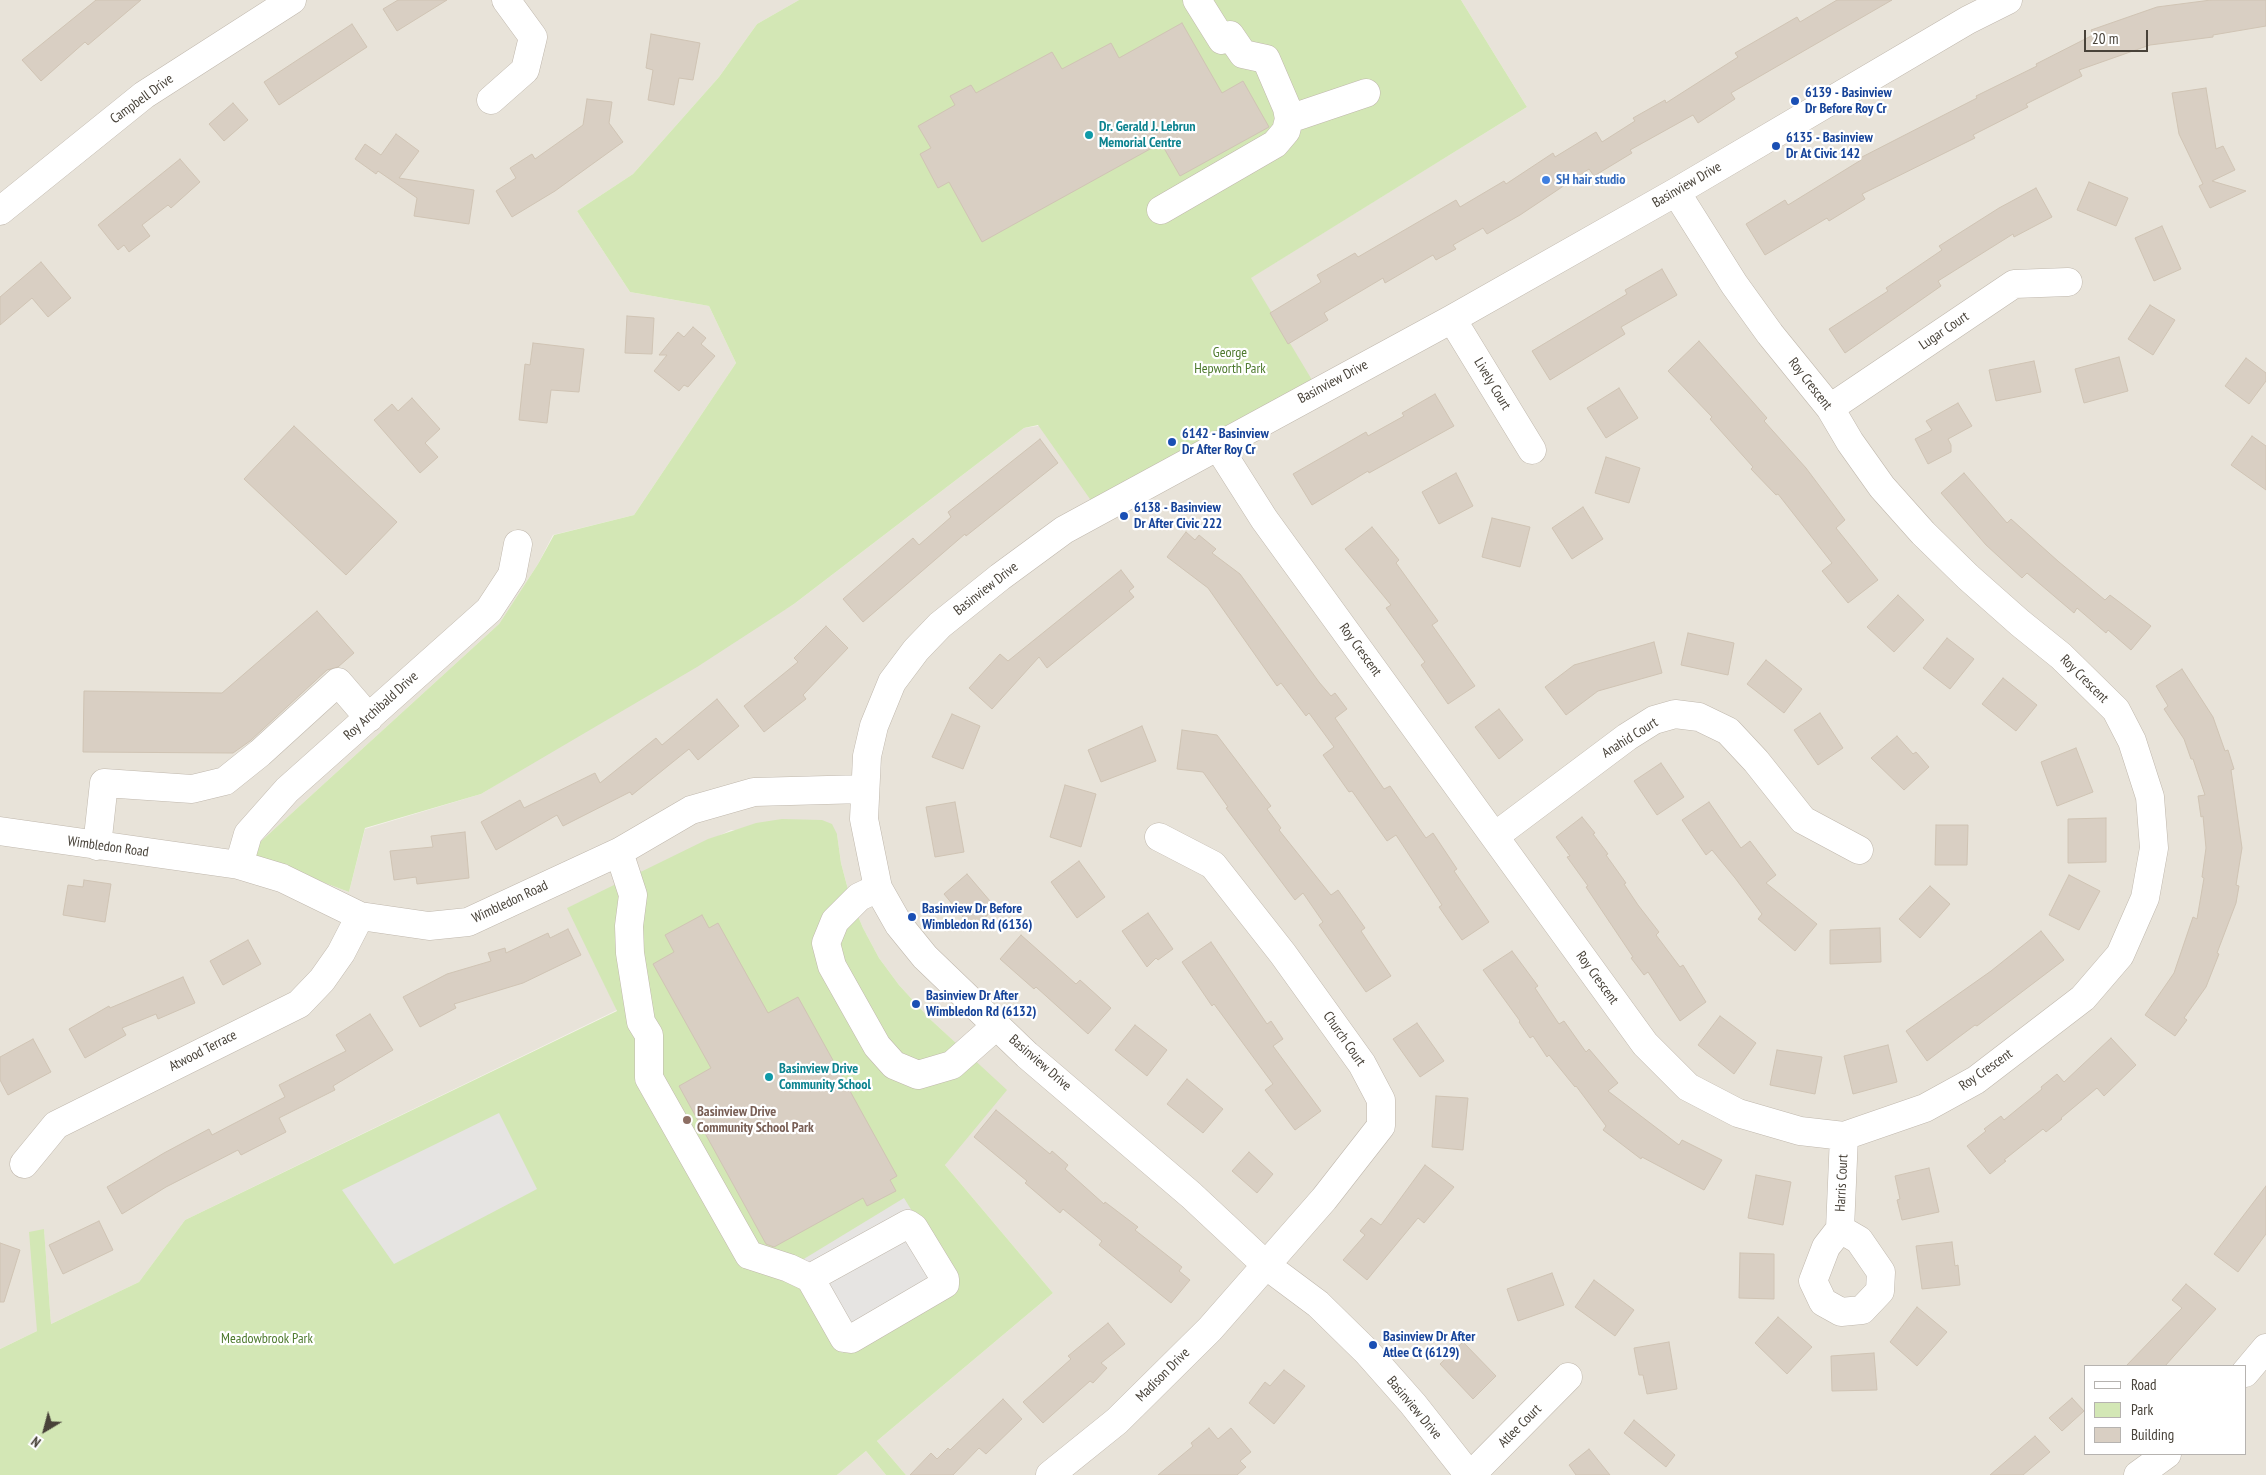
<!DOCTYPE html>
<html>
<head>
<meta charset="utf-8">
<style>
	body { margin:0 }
	#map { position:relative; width:2266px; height:1475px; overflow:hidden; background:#f5f1eb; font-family:"PT Sans Narrow",sans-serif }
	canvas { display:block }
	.legend { position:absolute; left:2084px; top:1365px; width:162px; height:90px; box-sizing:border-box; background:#fff; border:1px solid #b6b3b0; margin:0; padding:6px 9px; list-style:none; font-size:15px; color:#484239 }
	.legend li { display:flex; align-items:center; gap:10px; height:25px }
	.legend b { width:25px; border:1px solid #b6b3b0 }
	.north { position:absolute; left:20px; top:1405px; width:50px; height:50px; -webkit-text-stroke:4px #fff; paint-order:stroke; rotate:217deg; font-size:14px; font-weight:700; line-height:20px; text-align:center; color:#484239 }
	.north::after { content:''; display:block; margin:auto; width:18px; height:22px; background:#484239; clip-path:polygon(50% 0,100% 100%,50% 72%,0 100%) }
	.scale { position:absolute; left:2084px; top:30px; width:64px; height:22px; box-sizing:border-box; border:2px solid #484239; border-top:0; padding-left:6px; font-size:15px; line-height:18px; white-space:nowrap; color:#484239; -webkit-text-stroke:4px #fff; paint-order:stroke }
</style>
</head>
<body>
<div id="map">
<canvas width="2266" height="1475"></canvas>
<ul class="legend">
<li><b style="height:6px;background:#fff"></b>Road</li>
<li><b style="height:14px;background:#d3e7b5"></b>Park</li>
<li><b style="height:14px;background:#d9cfc3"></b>Building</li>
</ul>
<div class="north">N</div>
<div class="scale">20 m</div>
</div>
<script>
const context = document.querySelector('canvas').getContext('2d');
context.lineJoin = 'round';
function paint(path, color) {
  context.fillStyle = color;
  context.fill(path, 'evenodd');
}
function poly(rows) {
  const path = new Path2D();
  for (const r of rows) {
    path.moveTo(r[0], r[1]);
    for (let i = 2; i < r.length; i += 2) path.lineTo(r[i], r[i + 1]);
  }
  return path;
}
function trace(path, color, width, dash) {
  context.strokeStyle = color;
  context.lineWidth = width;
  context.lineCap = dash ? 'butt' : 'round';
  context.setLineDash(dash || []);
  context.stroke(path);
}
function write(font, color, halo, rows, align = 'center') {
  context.font = font + ' "PT Sans Narrow",sans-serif';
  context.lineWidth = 4.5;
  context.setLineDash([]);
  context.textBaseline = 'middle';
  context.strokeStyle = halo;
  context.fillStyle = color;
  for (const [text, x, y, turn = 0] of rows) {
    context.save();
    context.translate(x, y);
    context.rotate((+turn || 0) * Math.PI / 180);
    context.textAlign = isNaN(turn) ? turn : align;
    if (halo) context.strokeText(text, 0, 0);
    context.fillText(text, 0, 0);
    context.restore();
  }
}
paint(poly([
	[0,0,799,0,757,24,719,77,633,174,577,211,630,292,709,306,736,363,634,515,553,535,538,564,499,624,247,854,349,892,365,829,481,794,794,604,1024,428,1314,385,1250,278,1527,107,1461,0,2266,0,2266,1475,906,1475,877,1441,1053,1293,945,1165,974,1060,931,1020,899,985,879,958,863,928,850,897,841,863,837,834,731,830,568,908,617,1010,185,1220,139,1282,51,1324,44,1230,37,1331,0,1349],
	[2085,1366,2245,1366,2245,1454,2085,1454],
	[866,1451,886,1475,837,1475]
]), '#e8e3d9');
paint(poly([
	[799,0,1461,0,1527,107,1251,278,1315,385,1097,509,1038,425,1024,428,794,604,697,667,481,794,365,828,349,892,247,854,499,624,538,564,554,535,634,515,736,363,709,306,630,292,577,211,633,174,719,77,757,24],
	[782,819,822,820,832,824,837,834,841,863,850,897,863,928,879,958,899,985,931,1020,1007,1090,945,1165,1053,1293,877,1441,906,1475,886,1475,866,1451,837,1475,0,1475,0,1349,37,1331,29,1232,44,1229,51,1324,139,1282,185,1220,617,1011,567,908,708,839,756,823]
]), '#d3e7b5');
paint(poly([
	[499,1113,537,1189,394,1264,342,1190],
	[904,1198,956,1283,842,1353,789,1268]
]), '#e6e4e2');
const building = poly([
	[96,0,141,0,88,45,85,42,41,81,22,60,96,0],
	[398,0,447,0,397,31,383,9,398,0],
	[1837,0,1892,0,1731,93,1735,99,1698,123,1693,115,1630,150,1632,153,1594,176,1589,169,1520,215,1487,234,1483,228,1453,245,1456,249,1436,260,1433,255,1385,283,1383,278,1324,313,1328,320,1288,344,1270,313,1321,282,1317,275,1355,253,1358,257,1456,200,1460,207,1504,181,1506,184,1553,153,1555,157,1596,132,1602,142,1635,121,1633,118,1665,100,1666,103,1738,57,1735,53,1797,17,1800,22,1837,0],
	[2211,0,2266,0,2266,26,2213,35,2213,37,2150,45,2079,70,2082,76,2026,104,2028,107,1973,135,1975,138,1862,194,1865,199,1829,221,1827,218,1765,255,1746,224,1785,200,1788,205,1861,160,1860,158,1977,98,1976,96,2037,66,2036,64,2093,35,2091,30,2157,7,2211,0],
	[1182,23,1222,93,1243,81,1269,127,1180,176,1161,143,982,242,949,182,938,188,920,154,931,148,918,126,955,105,950,96,971,85,976,93,1052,52,1062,69,1111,43,1119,58,1182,23],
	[352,24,367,47,279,105,264,82,352,24],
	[651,34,700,43,693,80,679,78,674,105,648,100,653,70,646,68,651,34],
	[2206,88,2216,149,2223,146,2235,170,2212,181,2246,191,2210,208,2199,186,2203,184,2179,134,2172,93,2206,88],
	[587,99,612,102,609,123,623,142,555,191,512,217,496,191,516,178,510,168,532,154,535,159,583,125,587,99],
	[233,103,248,120,224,141,209,124,233,103],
	[396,134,419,151,399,178,474,190,469,224,414,216,417,198,378,171,376,174,355,159,365,144,381,155,396,134],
	[180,159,200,182,171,208,168,205,142,225,150,236,129,252,124,245,118,250,98,225,180,159],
	[2089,182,2128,198,2116,226,2077,210,2089,182],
	[2036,188,2052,217,2014,237,2013,234,1938,281,1941,286,1845,353,1829,329,1888,291,1886,288,1942,250,1939,246,1999,208,2036,188],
	[2162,226,2181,269,2154,281,2135,238,2162,226],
	[41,262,71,298,48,317,32,298,0,325,0,297,41,262],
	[1662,269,1677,295,1621,327,1625,334,1550,380,1532,351,1627,294,1625,290,1662,269],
	[2150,305,2175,320,2153,355,2128,339,2150,305],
	[627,316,654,318,652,354,625,353,627,316],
	[693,327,706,338,701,344,715,356,688,387,684,385,679,391,654,371,667,355,659,355,678,332,684,337,693,327],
	[1699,341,1767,418,1764,421,1806,468,1845,520,1836,528,1878,580,1848,603,1822,571,1832,563,1778,494,1776,495,1751,469,1753,467,1710,419,1712,417,1668,371,1699,341],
	[533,343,584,349,579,392,551,390,547,423,519,420,525,364,530,365,533,343],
	[2119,357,2128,391,2084,403,2075,369,2119,357],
	[2246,358,2266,373,2266,381,2249,404,2225,386,2246,358],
	[2034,361,2041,392,1996,401,1989,370,2034,361],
	[1619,388,1638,418,1606,438,1587,408,1619,388],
	[1435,394,1454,426,1369,473,1368,471,1312,505,1293,474,1366,432,1368,436,1404,416,1402,413,1435,394],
	[412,398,440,429,425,443,438,457,420,473,374,420,392,404,398,411,412,398],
	[1958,403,1972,426,1948,439,1951,445,1951,452,1928,464,1915,439,1932,430,1926,421,1958,403],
	[294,426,397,522,346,575,244,479,294,426],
	[2252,436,2266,446,2266,490,2231,465,2252,436],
	[1040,439,1058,463,966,536,965,534,863,622,843,599,913,538,919,545,951,517,948,512,1040,439],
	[1606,457,1640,468,1629,503,1595,493,1606,457],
	[1456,473,1473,506,1439,524,1422,492,1456,473],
	[1964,473,2007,523,2011,519,2059,562,2105,600,2110,595,2151,626,2131,650,2108,630,2106,633,2077,608,2074,613,2027,573,2022,578,1986,545,1941,493,1964,473],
	[1583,507,1603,539,1572,559,1552,528,1583,507],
	[1492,518,1530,527,1520,567,1482,557,1492,518],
	[1372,527,1399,560,1396,563,1438,621,1432,625,1475,686,1448,704,1421,665,1425,662,1386,608,1391,605,1345,549,1372,527],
	[1186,532,1195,540,1199,535,1216,549,1212,553,1240,574,1319,682,1331,696,1335,693,1347,709,1335,718,1384,789,1390,786,1426,838,1433,833,1457,869,1454,871,1489,922,1462,940,1439,907,1442,905,1396,835,1387,841,1352,791,1349,792,1323,755,1334,747,1309,713,1306,716,1281,683,1277,686,1208,588,1167,557,1186,532],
	[1121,570,1134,587,1129,591,1134,597,1047,668,1039,657,992,709,969,688,1000,654,1008,661,1121,570],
	[1898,595,1924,620,1894,652,1867,627,1898,595],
	[317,611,354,653,338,667,327,670,250,741,233,753,83,752,84,691,222,693,317,611],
	[826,626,848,648,803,695,806,699,764,732,744,706,798,662,794,658,826,626],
	[1688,633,1734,643,1728,675,1681,665,1688,633],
	[1947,638,1974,659,1950,689,1923,668,1947,638],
	[1654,642,1662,673,1598,691,1566,715,1545,687,1574,665,1654,642],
	[1766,660,1802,689,1784,713,1747,684,1766,660],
	[2182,669,2213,717,2225,751,2228,750,2234,769,2231,770,2242,848,2236,885,2239,886,2236,903,2217,953,2219,954,2206,987,2184,1018,2187,1020,2175,1036,2145,1015,2174,973,2193,917,2197,919,2204,878,2202,877,2206,848,2203,816,2201,817,2198,796,2205,795,2193,759,2191,759,2184,739,2164,709,2168,706,2156,686,2182,669],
	[2003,678,2037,705,2016,731,1982,704,2003,678],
	[717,699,739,726,698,760,689,749,632,795,630,792,563,826,557,815,496,850,481,822,520,800,524,808,595,773,600,783,656,738,662,745,717,699],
	[1499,709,1523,740,1499,759,1475,727,1499,709],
	[1820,713,1843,748,1818,765,1794,730,1820,713],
	[952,714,980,726,963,769,932,757,952,714],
	[1142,726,1156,761,1101,782,1088,750,1142,726],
	[1182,730,1217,735,1271,806,1267,809,1281,828,1279,830,1331,895,1338,890,1365,928,1361,931,1391,976,1366,992,1319,925,1323,922,1303,893,1295,900,1226,808,1228,807,1203,772,1177,769,1182,730],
	[1897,736,1913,754,1916,752,1929,767,1904,790,1871,758,1897,736],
	[2076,748,2093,792,2057,806,2041,762,2076,748],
	[1661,763,1684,797,1657,815,1634,781,1661,763],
	[1065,785,1096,794,1081,847,1050,837,1065,785],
	[955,802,964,852,935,857,926,807,955,802],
	[1709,802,1741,848,1750,841,1776,875,1766,883,1817,924,1795,951,1758,919,1762,914,1735,878,1712,850,1706,855,1682,820,1709,802],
	[1582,817,1595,833,1593,834,1608,854,1606,855,1626,883,1624,884,1638,905,1659,932,1656,935,1680,967,1683,965,1706,1002,1680,1021,1648,972,1644,975,1631,958,1633,957,1586,887,1588,886,1567,857,1570,856,1556,837,1582,817],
	[2106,818,2106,862,2068,863,2068,819,2106,818],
	[1936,825,1968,825,1967,865,1935,865,1936,825],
	[465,832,469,878,417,884,416,877,394,880,390,851,433,847,431,836,465,832],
	[1079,861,1105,897,1077,918,1051,882,1079,861],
	[967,874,996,908,972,928,944,894,967,874],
	[2069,875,2100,891,2079,930,2049,915,2069,875],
	[84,880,111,884,105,922,63,915,68,885,83,887,84,880],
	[1930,886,1950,904,1920,938,1899,919,1930,886],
	[1148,913,1173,949,1158,960,1156,958,1147,967,1122,931,1148,913],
	[702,915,709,928,718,923,768,1013,798,997,897,1176,890,1180,896,1191,867,1206,863,1198,774,1247,766,1244,679,1086,711,1068,653,964,674,952,665,935,702,915],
	[1880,928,1881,962,1830,964,1830,930,1880,928],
	[568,929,581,955,523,983,454,1004,456,1008,420,1027,403,997,447,974,491,961,488,953,505,948,506,953,548,933,550,938,568,929],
	[2041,931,2064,960,1977,1026,1975,1025,1927,1061,1906,1031,1991,971,2041,931],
	[1021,935,1076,984,1080,980,1111,1008,1088,1034,1036,987,1034,989,1000,959,1021,935],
	[248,940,261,964,223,985,210,961,248,940],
	[1211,942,1267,1024,1271,1021,1283,1039,1273,1046,1321,1111,1295,1130,1265,1090,1273,1084,1214,1004,1212,1006,1182,962,1211,942],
	[1512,951,1538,986,1535,988,1559,1024,1564,1021,1586,1052,1589,1049,1618,1083,1608,1091,1679,1145,1682,1140,1722,1160,1704,1190,1642,1157,1641,1159,1603,1130,1606,1126,1576,1086,1575,1087,1549,1055,1547,1057,1533,1036,1530,1038,1519,1022,1520,1021,1483,970,1512,951],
	[183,977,195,1003,158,1019,156,1014,122,1028,126,1035,85,1058,69,1029,109,1006,110,1008,183,977],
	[370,1014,393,1050,333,1086,335,1090,279,1118,286,1132,241,1155,238,1150,166,1187,122,1214,107,1187,164,1153,209,1129,212,1135,285,1097,279,1085,346,1051,336,1035,370,1014],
	[1720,1016,1756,1043,1734,1074,1698,1045,1720,1016],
	[1417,1023,1444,1061,1420,1077,1393,1039,1417,1023],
	[1135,1025,1167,1050,1147,1076,1115,1050,1135,1025],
	[2111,1038,2136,1065,2104,1096,2097,1088,2061,1118,2062,1119,2046,1132,2043,1129,2004,1160,2006,1161,1990,1174,1967,1146,1986,1131,1984,1129,2001,1116,2004,1120,2042,1089,2041,1087,2057,1074,2064,1082,2111,1038],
	[33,1039,51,1072,8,1095,0,1080,0,1057,33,1039],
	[1888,1045,1897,1082,1853,1094,1844,1056,1888,1045],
	[1777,1050,1822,1057,1815,1094,1770,1085,1777,1050],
	[1187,1079,1223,1109,1203,1133,1167,1104,1187,1079],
	[1436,1096,1468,1098,1463,1150,1432,1147,1436,1096],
	[996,1110,1050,1154,1052,1151,1068,1165,1065,1169,1104,1204,1105,1202,1138,1227,1135,1230,1182,1267,1179,1271,1190,1280,1171,1303,1099,1245,1102,1241,1063,1209,1060,1213,1025,1183,1027,1181,974,1137,996,1110],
	[1249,1152,1273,1174,1257,1193,1232,1171,1249,1152],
	[1425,1165,1454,1187,1424,1223,1418,1218,1367,1280,1343,1260,1365,1235,1360,1231,1371,1218,1381,1225,1425,1165],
	[1929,1168,1939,1212,1902,1220,1897,1200,1900,1199,1895,1176,1929,1168],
	[1756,1175,1791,1182,1783,1225,1748,1218,1756,1175],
	[2266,1186,2266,1234,2238,1272,2214,1254,2266,1186],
	[99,1221,113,1250,63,1274,49,1245,99,1221],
	[1952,1242,1955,1266,1958,1265,1960,1285,1922,1289,1916,1246,1952,1242],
	[0,1243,20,1250,4,1302,0,1302,0,1243],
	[1740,1253,1774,1254,1774,1299,1739,1298,1740,1253],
	[1552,1273,1564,1305,1518,1321,1507,1289,1552,1273],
	[1594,1280,1634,1310,1615,1336,1575,1307,1594,1280],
	[2186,1284,2216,1309,2165,1366,2126,1366,2182,1308,2172,1300,2186,1284],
	[1917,1307,1947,1332,1917,1366,1890,1342,1917,1307],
	[1778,1317,1812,1347,1787,1374,1755,1343,1778,1317],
	[1108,1323,1125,1344,1101,1363,1107,1368,1093,1383,1090,1381,1043,1423,1023,1402,1071,1359,1068,1356,1108,1323],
	[1463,1342,1496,1376,1473,1399,1440,1364,1463,1342],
	[1669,1342,1677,1389,1647,1394,1643,1375,1639,1375,1634,1348,1669,1342],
	[1874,1353,1877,1390,1832,1391,1831,1356,1874,1353],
	[1284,1370,1305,1386,1274,1424,1249,1403,1265,1382,1270,1386,1284,1370],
	[2072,1398,2084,1411,2062,1431,2049,1418,2072,1398],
	[1003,1399,1022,1419,986,1454,979,1448,953,1475,910,1475,931,1453,937,1459,948,1448,950,1450,1003,1399],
	[1634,1420,1675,1455,1666,1467,1624,1433,1634,1420],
	[1209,1428,1218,1439,1231,1428,1251,1452,1240,1461,1246,1467,1237,1475,1158,1475,1193,1446,1191,1443,1209,1428],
	[2035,1436,2050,1452,2023,1475,1990,1475,2035,1436],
	[1589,1449,1610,1475,1576,1475,1569,1465,1589,1449]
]);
paint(building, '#d9cfc3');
trace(building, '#d0c4b4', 1);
const minor = poly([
	[1197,0,1222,40],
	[491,100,525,70,533,37,506,0],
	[1289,119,1366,93],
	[1161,210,1275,144,1286,131,1289,119,1287,108,1266,59,1243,54,1230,35],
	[0,211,144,95,292,0],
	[1452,319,1532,450],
	[1830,408,2014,284,2068,282],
	[1217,445,1264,519,1645,1044,1688,1087,1738,1113,1800,1131,1844,1136,1925,1108,1976,1080,2083,998,2120,955,2145,898,2154,848,2150,797,2132,741,2116,710,2061,656,2020,623,1968,577,1923,533,1882,487,1850,442,1830,408,1770,334,1734,284,1676,192],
	[0,831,239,865,282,878,360,916,429,926,468,922,619,852,691,810,754,792,864,789],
	[1495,836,1627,737,1654,720,1675,714,1699,717,1728,731,1756,761,1803,820,1859,850],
	[97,846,104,783,192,789,225,781,260,753,338,682,369,718],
	[619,852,633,895,629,926,630,953,641,1022,649,1035,649,1078,749,1255,789,1268,810,1278,908,1224,914,1228,945,1279,945,1284,851,1339,844,1338,810,1278],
	[239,865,248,834,287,790,489,610,512,575,518,544],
	[878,888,859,897,835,921,826,943,832,966,877,1046,894,1065,918,1075,952,1065,996,1026],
	[24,1164,56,1125,299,1004,322,980,341,953,360,916],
	[1840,1229,1859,1240,1881,1272,1880,1291,1862,1310,1841,1312,1823,1302,1813,1281,1826,1247,1840,1229,1844,1136],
	[2245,1373,2266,1348],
	[1050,1475,1117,1421,1210,1329,1324,1199,1381,1126,1381,1100,1362,1064,1283,954,1213,865,1159,837],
	[1469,1475,1413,1404,1367,1352,1318,1304,1267,1266,1191,1195,1027,1055,925,957,899,925,878,888,864,819,867,756,874,726,892,682,916,650,940,625,1000,577,1064,530,1452,319,1676,192,1968,20,2008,0],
	[1471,1475,1568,1377],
	[2138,1475,2167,1454]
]);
trace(minor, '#c0b8ad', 29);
trace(minor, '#fff', 28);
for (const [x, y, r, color] of [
	[1795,101,5,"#1a4fb4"],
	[1089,135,5,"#0f9aa8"],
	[1776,146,5,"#1a4fb4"],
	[1546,180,5,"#3f7fe0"],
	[1172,442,5,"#1a4fb4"],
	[1124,516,5,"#1a4fb4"],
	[912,917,5,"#1a4fb4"],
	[916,1004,5,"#1a4fb4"],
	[769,1077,5,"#0f9aa8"],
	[687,1120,5,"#8d6e63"],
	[1373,1345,5,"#1a4fb4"]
]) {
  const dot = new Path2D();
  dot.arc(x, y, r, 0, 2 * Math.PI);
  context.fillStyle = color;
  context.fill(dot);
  trace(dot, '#fff', 2);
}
write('bold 14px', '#164399', '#fff', [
	["6139 - Basinview",1805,93],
	["Dr Before Roy Cr",1805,109],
	["6135 - Basinview",1786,138],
	["Dr At Civic 142",1786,154],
	["6142 - Basinview",1182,434],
	["Dr After Roy Cr",1182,450],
	["6138 - Basinview",1134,508],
	["Dr After Civic 222",1134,524],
	["Basinview Dr Before",922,909],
	["Wimbledon Rd (6136)",922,925],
	["Basinview Dr After",926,996],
	["Wimbledon Rd (6132)",926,1012],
	["Basinview Dr After",1383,1337],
	["Atlee Ct (6129)",1383,1353]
], 'left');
write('14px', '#484239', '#fff', [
	["Campbell Drive",142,99,-36],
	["Basinview Drive",1687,185,-30],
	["Lugar Court",1944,331,-34],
	["Basinview Drive",1333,382,-28],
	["Lively Court",1492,384,59],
	["Roy Crescent",1810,384,52],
	["Basinview Drive",986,589,-38],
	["Roy Crescent",1360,650,54],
	["Roy Crescent",2084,679,45],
	["Roy Archibald Drive",381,706,-42],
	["Anahid Court",1630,738,-32],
	["Wimbledon Road",108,847,8],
	["Wimbledon Road",510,902,-25],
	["Roy Crescent",1597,978,54],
	["Church Court",1344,1039,55],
	["Atwood Terrace",203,1051,-27],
	["Basinview Drive",1040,1063,41],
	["Roy Crescent",1986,1070,-35],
	["Harris Court",1842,1183,-87],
	["Madison Drive",1163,1375,-45],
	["Basinview Drive",1414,1408,50],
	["Atlee Court",1520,1426,-45]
]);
write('bold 14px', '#0d838f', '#fff', [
	["Dr. Gerald J. Lebrun",1099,127],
	["Memorial Centre",1099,143],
	["Basinview Drive",779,1069],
	["Community School",779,1085]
], 'left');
write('bold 14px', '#366cbe', '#fff', [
	["SH hair studio",1556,180]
], 'left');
write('14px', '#4d792d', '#fff', [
	["George",1230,353],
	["Hepworth Park",1230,369],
	["Meadowbrook Park",267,1339]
]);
write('bold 14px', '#785e54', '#fff', [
	["Basinview Drive",697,1112],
	["Community School Park",697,1128]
], 'left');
</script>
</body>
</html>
